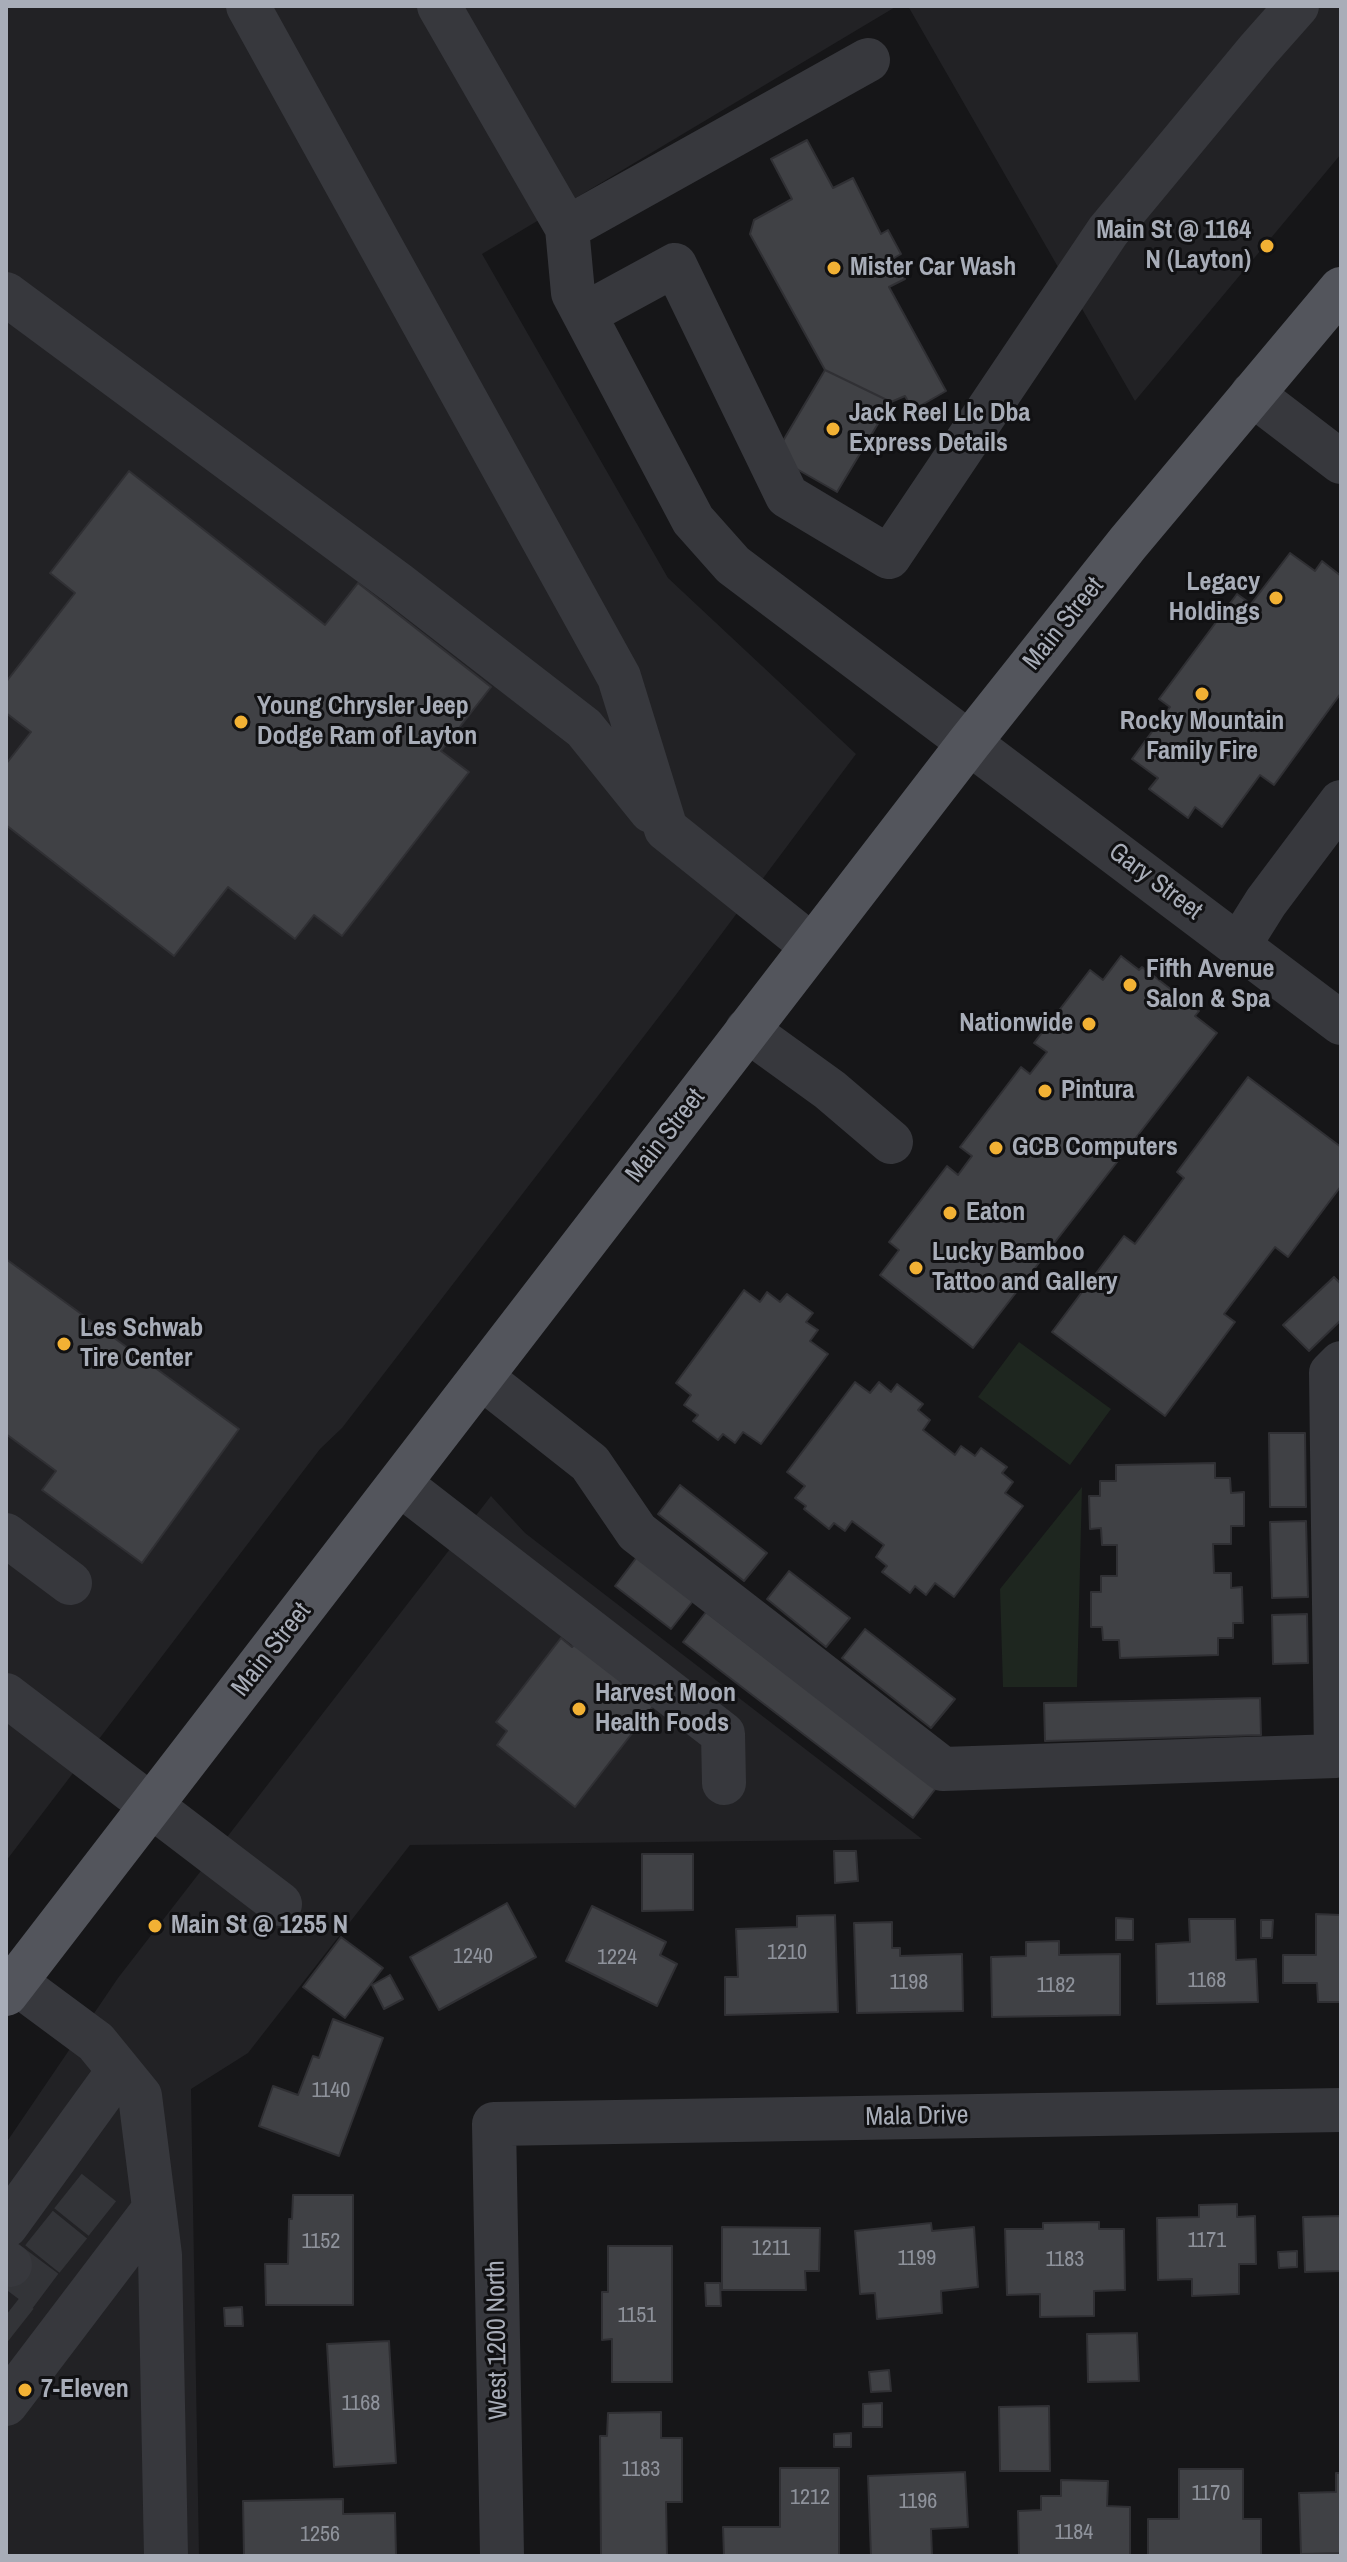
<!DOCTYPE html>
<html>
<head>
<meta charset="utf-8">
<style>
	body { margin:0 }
	#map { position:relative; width:1347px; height:2562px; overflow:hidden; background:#161618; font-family:"Archivo Narrow",sans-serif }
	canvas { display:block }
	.frame { position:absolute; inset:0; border:8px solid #a8adb8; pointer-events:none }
</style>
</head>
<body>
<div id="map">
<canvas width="1347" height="2562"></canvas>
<div class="frame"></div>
</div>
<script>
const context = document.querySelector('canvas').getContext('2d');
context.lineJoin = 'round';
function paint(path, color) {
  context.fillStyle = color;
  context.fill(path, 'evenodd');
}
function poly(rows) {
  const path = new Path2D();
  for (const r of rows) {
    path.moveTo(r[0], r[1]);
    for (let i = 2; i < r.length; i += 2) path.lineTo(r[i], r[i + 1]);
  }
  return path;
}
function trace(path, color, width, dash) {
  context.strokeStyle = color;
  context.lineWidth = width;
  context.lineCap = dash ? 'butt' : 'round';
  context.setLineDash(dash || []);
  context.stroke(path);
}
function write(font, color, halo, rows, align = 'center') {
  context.font = font + ' "Archivo Narrow",sans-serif';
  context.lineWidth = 6;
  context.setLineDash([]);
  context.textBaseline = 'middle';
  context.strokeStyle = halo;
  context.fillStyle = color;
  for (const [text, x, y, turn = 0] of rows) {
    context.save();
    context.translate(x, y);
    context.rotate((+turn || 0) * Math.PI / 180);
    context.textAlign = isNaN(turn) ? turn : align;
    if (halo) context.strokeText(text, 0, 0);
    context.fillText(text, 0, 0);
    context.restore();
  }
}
paint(poly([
	[6,6,897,6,482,254,668,578,856,754,678,992,342,1428,320,1449,6,1861],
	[908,6,1341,6,1341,154,1135,401],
	[491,1496,525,1533,922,1839,410,1845,248,2053,191,2089,199,2556,6,2556,6,2143,118,1978]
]), '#222225');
paint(poly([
	[1019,1342,1111,1409,1070,1465,978,1397],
	[1082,1487,1077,1687,1003,1687,1000,1589]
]), '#1e261f');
const building = poly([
	[807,140,833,188,853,178,881,234,888,230,901,254,894,258,905,279,889,287,946,391,913,410,905,396,891,402,825,370,750,234,754,220,792,199,771,159,807,140],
	[825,370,891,402,837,492,774,456,825,370],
	[129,471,325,625,358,583,491,687,441,751,469,772,342,936,314,915,295,939,228,887,174,956,6,825,6,764,31,732,6,713,6,682,75,593,50,573,129,471],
	[1290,553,1315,571,1322,561,1341,576,1341,693,1274,785,1260,775,1222,827,1195,807,1188,818,1149,789,1158,778,1132,759,1170,707,1159,699,1237,594,1251,604,1290,553],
	[1121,956,1139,970,1142,967,1199,1011,1195,1016,1217,1033,973,1348,880,1275,899,1250,889,1242,947,1166,958,1175,972,1156,960,1147,1021,1067,1030,1074,1047,1052,1034,1043,1090,970,1103,980,1121,956],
	[1248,1077,1341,1147,1341,1186,1288,1257,1275,1247,1224,1314,1235,1322,1165,1416,1052,1332,1124,1236,1135,1244,1184,1178,1177,1172,1248,1077],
	[6,1259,239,1429,142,1563,42,1490,56,1471,6,1434,6,1259],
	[1334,1277,1341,1284,1341,1320,1309,1351,1283,1325,1334,1277],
	[744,1290,760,1302,767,1292,780,1302,787,1294,813,1313,806,1322,818,1330,810,1341,828,1354,761,1444,743,1432,735,1443,723,1434,718,1440,693,1421,698,1415,684,1405,691,1395,676,1383,744,1290],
	[855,1382,870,1393,879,1382,891,1392,897,1384,923,1404,918,1410,930,1420,923,1430,955,1455,961,1446,975,1456,981,1448,1007,1467,1002,1473,1013,1482,1005,1493,1023,1506,954,1597,935,1583,926,1595,915,1586,910,1593,882,1572,887,1566,876,1557,884,1545,852,1521,845,1531,834,1523,829,1529,804,1509,806,1506,795,1498,805,1486,787,1472,855,1382],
	[1269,1433,1305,1433,1306,1507,1270,1507,1269,1433],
	[1215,1463,1215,1478,1230,1478,1231,1493,1244,1492,1244,1526,1231,1526,1231,1544,1213,1544,1214,1573,1231,1573,1231,1588,1242,1587,1243,1623,1233,1623,1233,1638,1218,1638,1218,1655,1120,1658,1119,1640,1103,1640,1102,1627,1091,1627,1091,1592,1101,1592,1101,1576,1117,1576,1117,1545,1102,1545,1101,1528,1090,1529,1089,1496,1100,1496,1100,1481,1116,1481,1116,1465,1215,1463],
	[680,1485,767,1553,744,1581,658,1514,680,1485],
	[1306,1521,1308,1597,1272,1598,1270,1522,1306,1521],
	[637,1557,693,1601,671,1629,615,1586,637,1557],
	[789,1571,850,1618,826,1647,767,1599,789,1571],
	[706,1612,936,1788,913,1818,683,1642,706,1612],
	[1307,1614,1308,1663,1273,1664,1272,1615,1307,1614],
	[865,1629,955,1699,931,1728,842,1658,865,1629],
	[582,1635,661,1696,575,1807,497,1745,507,1731,496,1722,561,1638,572,1647,582,1635],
	[1260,1698,1261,1735,1045,1741,1044,1703,1260,1698],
	[834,1851,856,1851,858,1881,835,1883,834,1851],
	[642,1854,693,1854,693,1910,642,1911,642,1854],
	[507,1903,536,1957,439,2010,410,1957,507,1903],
	[592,1906,666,1942,660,1955,677,1964,657,2006,566,1961,592,1906],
	[1316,1914,1341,1915,1341,2002,1318,2002,1317,1983,1283,1983,1283,1955,1316,1955,1316,1914],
	[835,1915,838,2012,725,2015,725,1977,738,1977,736,1929,797,1927,797,1916,835,1915],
	[1116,1918,1133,1919,1133,1940,1116,1940,1116,1918],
	[1189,1919,1235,1919,1236,1960,1256,1959,1258,2002,1157,2004,1156,1944,1190,1942,1189,1919],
	[1261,1920,1273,1920,1272,1938,1261,1938,1261,1920],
	[892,1922,892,1948,900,1948,900,1956,962,1954,963,2011,857,2013,854,1923,892,1922],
	[341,1937,383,1968,345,2018,303,1987,341,1937],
	[1059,1941,1059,1955,1120,1954,1120,2015,992,2017,991,1957,1026,1956,1026,1942,1059,1941],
	[390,1975,403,1999,384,2009,372,1985,390,1975],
	[333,2019,383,2038,339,2156,259,2126,273,2086,298,2095,313,2056,319,2058,333,2019],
	[293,2195,353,2195,353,2305,266,2305,265,2264,288,2264,289,2219,292,2219,293,2195],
	[1237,2204,1237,2217,1255,2216,1256,2264,1239,2264,1239,2294,1192,2296,1192,2279,1158,2280,1157,2218,1199,2217,1199,2205,1237,2204],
	[1341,2216,1341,2271,1305,2272,1303,2217,1341,2216],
	[1099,2222,1099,2229,1124,2229,1125,2290,1094,2291,1094,2316,1040,2317,1040,2294,1007,2295,1005,2229,1043,2229,1043,2223,1099,2222],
	[931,2223,932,2231,974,2227,978,2287,941,2291,942,2313,877,2319,875,2293,860,2294,855,2231,931,2223],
	[722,2227,820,2228,819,2271,805,2271,806,2290,722,2290,722,2227],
	[608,2246,672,2246,672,2382,612,2382,612,2339,602,2340,602,2292,608,2292,608,2246],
	[1297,2251,1297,2267,1279,2268,1278,2252,1297,2251],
	[705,2283,720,2283,721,2306,706,2306,705,2283],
	[242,2307,243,2326,225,2326,224,2308,242,2307],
	[1137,2333,1139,2381,1088,2382,1087,2334,1137,2333],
	[389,2341,396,2463,334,2467,327,2344,389,2341],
	[889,2370,891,2391,871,2392,869,2372,889,2370],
	[882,2403,882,2427,863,2427,863,2404,882,2403],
	[1049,2406,1050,2471,1000,2471,999,2407,1049,2406],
	[661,2412,661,2438,682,2438,682,2502,666,2502,667,2556,601,2556,600,2436,607,2436,608,2413,661,2412],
	[851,2433,851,2447,834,2447,834,2434,851,2433],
	[780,2468,839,2468,839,2556,724,2556,723,2527,780,2527,780,2468],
	[1179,2469,1243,2469,1243,2519,1261,2519,1261,2556,1148,2556,1148,2519,1179,2519,1179,2469],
	[965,2472,968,2527,931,2529,932,2556,871,2556,868,2476,965,2472],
	[1336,2473,1341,2473,1341,2553,1301,2554,1299,2493,1336,2492,1336,2473],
	[1061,2480,1108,2481,1107,2506,1130,2507,1130,2556,1019,2556,1018,2511,1041,2510,1041,2496,1061,2496,1061,2480],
	[343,2499,343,2514,395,2513,396,2556,244,2556,243,2501,343,2499]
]);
paint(building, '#404145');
trace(building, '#303034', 2);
trace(poly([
	[68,2191,103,2219],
	[39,2228,75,2257],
	[10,2265,46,2292],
	[6,2315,20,2326]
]), '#333438', 44, [44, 22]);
trace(poly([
	[248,6,619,677,666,829,812,946],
	[439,6,567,228,573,293,693,520,733,565,1341,1023],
	[567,228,868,60],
	[6,294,398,584,584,728,651,811],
	[585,314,675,265,787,496,889,557,1108,231,1258,50,1297,6],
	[1252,394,1341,462],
	[1239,945,1266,902,1341,802],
	[747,1030,830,1090,891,1142],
	[481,1377,590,1463,637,1532,943,1769,1336,1756,1331,1373,1341,1363],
	[400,1484,723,1734,724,1783],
	[6,1535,70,1583],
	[6,1695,280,1904],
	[15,1982,96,2042,140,2096,160,2255,166,2556],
	[6,2226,119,2070],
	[6,2262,10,2265],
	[6,2404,154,2209],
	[502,2556,494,2124,1341,2110]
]), '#37383d', 44);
trace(poly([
	[6,1994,969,743,1128,543,1341,289]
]), '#53555c', 44);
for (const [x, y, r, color] of [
	[1267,246,8,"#f2b134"],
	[834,268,8,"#f2b134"],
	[833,429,8,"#f2b134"],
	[1276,598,8,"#f2b134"],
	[1202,694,8,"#f2b134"],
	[241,722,8,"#f2b134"],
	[1130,985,8,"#f2b134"],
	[1089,1024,8,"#f2b134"],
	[1045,1091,8,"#f2b134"],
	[996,1148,8,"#f2b134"],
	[950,1213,8,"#f2b134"],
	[916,1268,8,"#f2b134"],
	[64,1344,8,"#f2b134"],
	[579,1709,8,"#f2b134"],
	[155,1926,8,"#f2b134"],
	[25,2390,8,"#f2b134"]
]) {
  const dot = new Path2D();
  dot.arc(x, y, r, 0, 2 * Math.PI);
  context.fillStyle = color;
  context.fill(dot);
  trace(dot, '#111113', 3);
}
write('22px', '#8e929b', null, [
	["1210",787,1953],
	["1240",473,1957],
	["1224",617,1958],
	["1168",1207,1981],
	["1198",909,1983],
	["1182",1056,1986],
	["1140",331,2091],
	["1171",1207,2241],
	["1152",321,2242],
	["1211",771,2249],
	["1199",917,2259],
	["1183",1065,2260],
	["1151",637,2316],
	["1168",361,2404],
	["1183",641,2470],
	["1170",1211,2494],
	["1212",810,2498],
	["1196",918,2502],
	["1184",1074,2533],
	["1256",320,2535]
]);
write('bold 26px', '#a8adb8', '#111113', [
	["Main St @ 1164",1251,231,"right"],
	["N (Layton)",1251,261,"right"],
	["Mister Car Wash",850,268],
	["Jack Reel Llc Dba",849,414],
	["Express Details",849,444],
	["Legacy",1260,583,"right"],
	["Holdings",1260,613,"right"],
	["Young Chrysler Jeep",257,707],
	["Dodge Ram of Layton",257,737],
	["Rocky Mountain",1202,722,"center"],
	["Family Fire",1202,752,"center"],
	["Fifth Avenue",1146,970],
	["Salon & Spa",1146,1000],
	["Nationwide",1073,1024,"right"],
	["Pintura",1061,1091],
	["GCB Computers",1012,1148],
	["Eaton",966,1213],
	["Lucky Bamboo",932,1253],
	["Tattoo and Gallery",932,1283],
	["Les Schwab",80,1329],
	["Tire Center",80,1359],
	["Harvest Moon",595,1694],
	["Health Foods",595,1724],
	["Main St @ 1255 N",171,1926],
	["7-Eleven",41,2390]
], 'left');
write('26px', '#a8adb8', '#111113', [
	["Main Street",1064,624,-51],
	["Gary Street",1155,882,37],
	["Main Street",666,1136,-52],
	["Main Street",272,1650,-52],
	["Mala Drive",917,2117,-1],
	["West 1200 North",498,2340,-91]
]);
</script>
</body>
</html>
